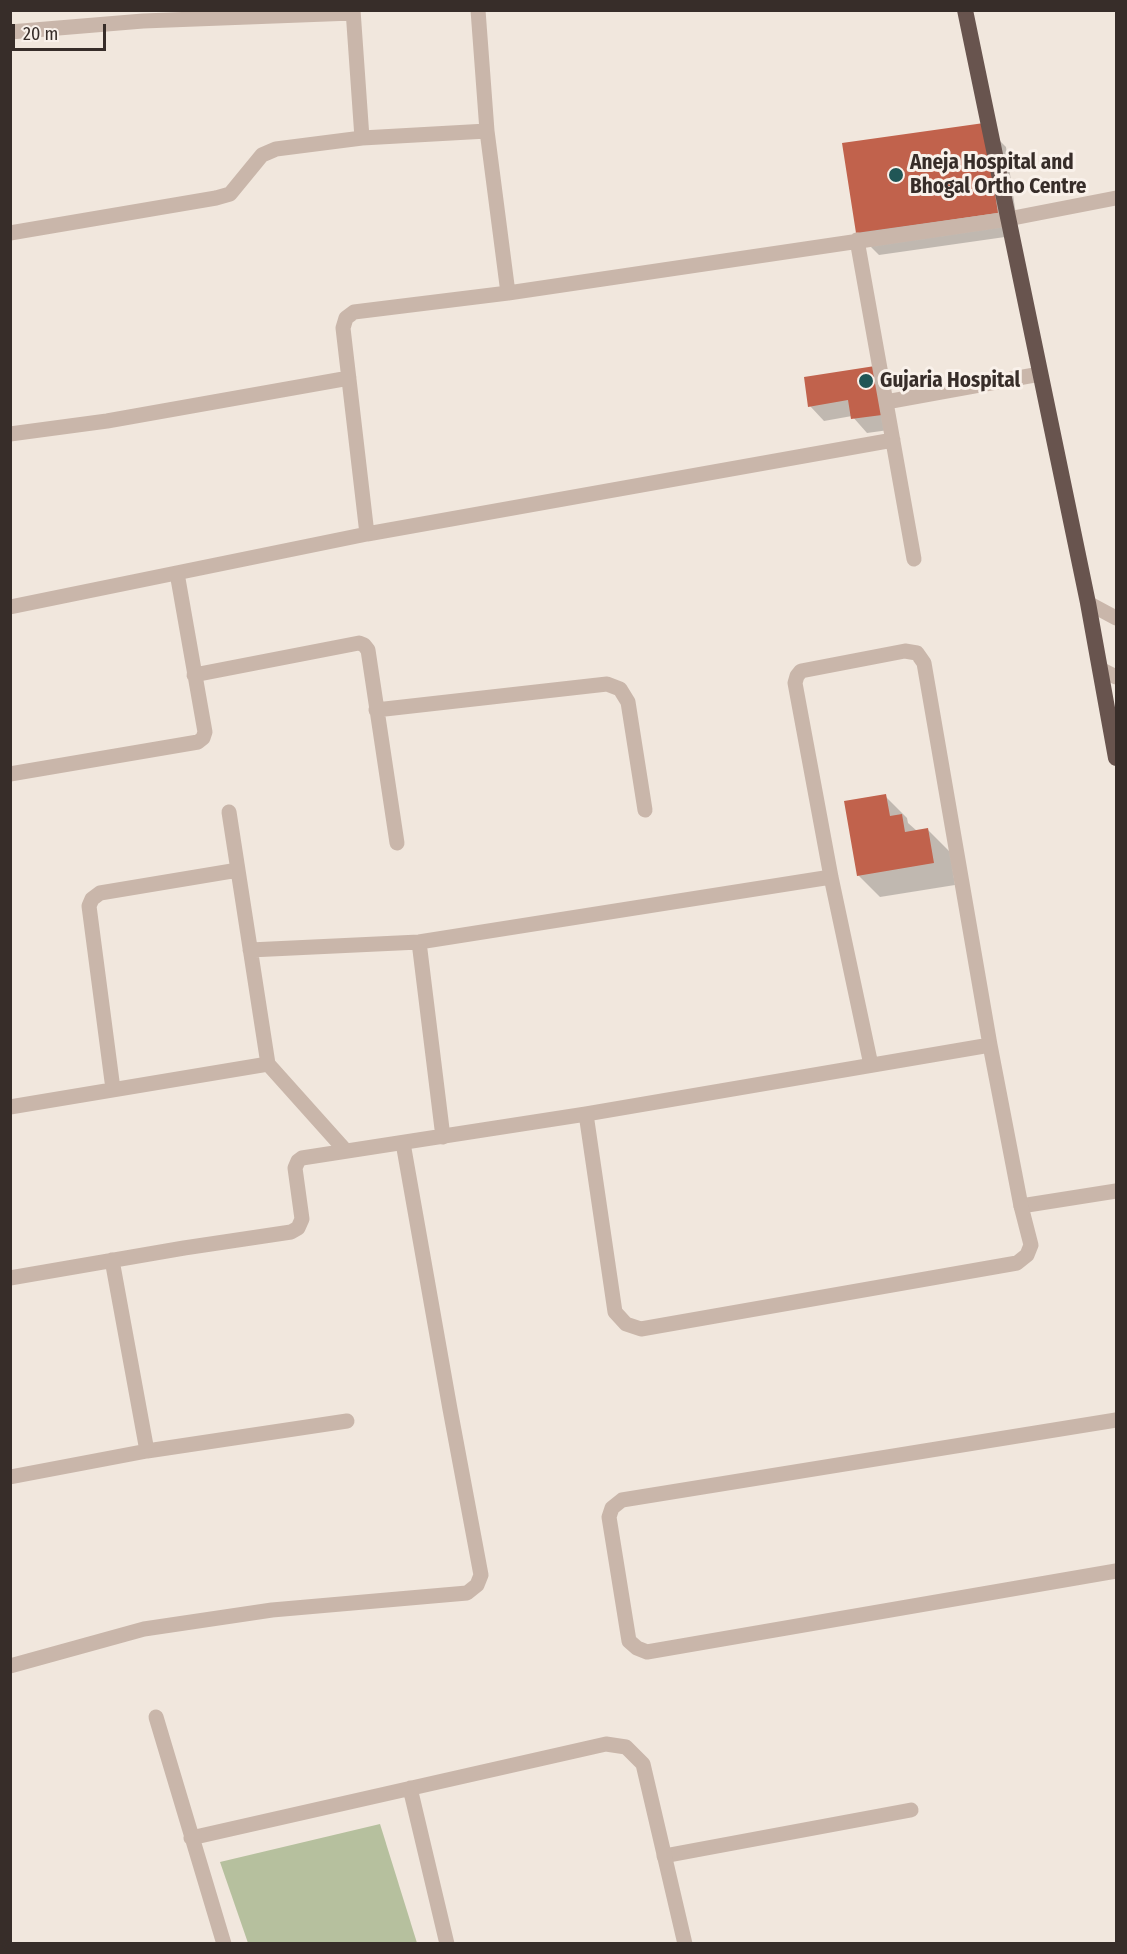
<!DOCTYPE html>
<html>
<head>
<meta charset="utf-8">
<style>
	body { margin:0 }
	#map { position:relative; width:1127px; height:1954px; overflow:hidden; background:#f1e7dd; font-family:"Fira Sans Condensed",sans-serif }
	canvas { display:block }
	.frame { position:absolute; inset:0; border:12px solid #372d29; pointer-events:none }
	.scale { position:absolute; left:12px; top:24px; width:94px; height:27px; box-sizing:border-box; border:3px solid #372d29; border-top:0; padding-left:8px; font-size:18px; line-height:21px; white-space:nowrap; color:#372d29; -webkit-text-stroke:4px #f9f1ea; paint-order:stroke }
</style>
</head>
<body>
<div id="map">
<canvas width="1127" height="1954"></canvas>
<div class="frame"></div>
<div class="scale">20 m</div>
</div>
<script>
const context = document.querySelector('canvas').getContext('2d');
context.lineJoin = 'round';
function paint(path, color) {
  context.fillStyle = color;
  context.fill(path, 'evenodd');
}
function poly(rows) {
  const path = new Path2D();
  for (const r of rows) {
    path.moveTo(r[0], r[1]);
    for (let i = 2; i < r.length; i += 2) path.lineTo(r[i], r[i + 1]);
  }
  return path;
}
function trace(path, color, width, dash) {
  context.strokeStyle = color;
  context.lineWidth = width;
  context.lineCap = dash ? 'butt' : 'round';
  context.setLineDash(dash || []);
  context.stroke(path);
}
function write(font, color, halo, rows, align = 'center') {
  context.font = font + ' "Fira Sans Condensed",sans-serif';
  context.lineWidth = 6;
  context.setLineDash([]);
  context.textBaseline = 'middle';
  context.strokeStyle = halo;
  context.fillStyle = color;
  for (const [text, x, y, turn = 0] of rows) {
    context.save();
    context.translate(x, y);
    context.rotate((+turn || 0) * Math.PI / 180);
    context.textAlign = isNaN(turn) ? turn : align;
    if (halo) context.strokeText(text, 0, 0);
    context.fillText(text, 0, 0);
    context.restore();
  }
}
paint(poly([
	[380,1824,417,1943,248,1943,220,1862]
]), '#b6c09e');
paint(poly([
	[984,125,1006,147,1019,235,879,255,857,233],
	[874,368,896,429,867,433,852,416,824,421,810,406],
	[885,796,907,818,908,823,917,831,928,830,950,852,955,885,880,897,858,875]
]), '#0003');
paint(poly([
	[984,123,998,213,856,233,842,143],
	[875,366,882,415,851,419,848,400,808,407,804,377],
	[886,794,890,816,902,814,905,832,928,828,934,863,857,876,844,801]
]), '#c1624c');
trace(poly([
	[1008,219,1116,198],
	[1021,1206,1116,1191],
	[664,1856,911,1810]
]), '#c9b6aa', 15);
trace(poly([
	[353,10,362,138],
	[10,32,143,21,353,13],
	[487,131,508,293],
	[10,233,216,198,230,194,262,155,276,149,362,138,487,131,478,10],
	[857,240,914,559],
	[886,402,1040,374],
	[10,434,107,421,349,378],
	[367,534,343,328,346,318,354,312,508,293,1008,219],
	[10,607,367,534,893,440],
	[194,675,359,643,364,645,368,650,397,843],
	[376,710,607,684,620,689,628,702,645,810],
	[10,774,198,742,203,738,205,732,177,573],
	[229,812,268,1064,345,1150],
	[419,942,443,1137],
	[250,950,419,942,831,877],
	[113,1089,89,906,92,899,100,893,238,870],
	[10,1107,268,1064],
	[586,1114,615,1312,626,1324,641,1329,1017,1263,1027,1255,1031,1245,1021,1206,990,1045,924,663,917,653,905,651,801,671,797,676,795,683,831,877,871,1065],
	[112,1260,147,1451],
	[10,1278,184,1248,291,1232,298,1228,302,1219,295,1168,298,1161,302,1158,586,1114,990,1045],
	[1116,1420,622,1500,612,1508,609,1517,629,1641,637,1648,647,1652,1116,1571],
	[10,1477,147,1451,347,1421],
	[10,1666,144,1629,272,1610,467,1593,477,1585,481,1575,450,1409,403,1143],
	[156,1717,224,1944],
	[410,1788,447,1944],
	[191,1838,606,1744,626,1747,643,1764,685,1944]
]), '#c9b6aa', 15);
trace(poly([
	[1088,603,1116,618],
	[1100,669,1116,677]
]), '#c9b6aa', 15);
trace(poly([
	[965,10,1088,603,1116,758]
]), '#68544e', 16);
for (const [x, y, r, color] of [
	[896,175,8,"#205656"],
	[866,381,8,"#205656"]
]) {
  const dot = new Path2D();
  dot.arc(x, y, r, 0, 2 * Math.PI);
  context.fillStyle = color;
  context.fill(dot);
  trace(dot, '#f9f1ea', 2);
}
write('bold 21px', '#372d29', '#f9f1ea', [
	["Aneja Hospital and",910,163],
	["Bhogal Ortho Centre",910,187],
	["Gujaria Hospital",880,381]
], 'left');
</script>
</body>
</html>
